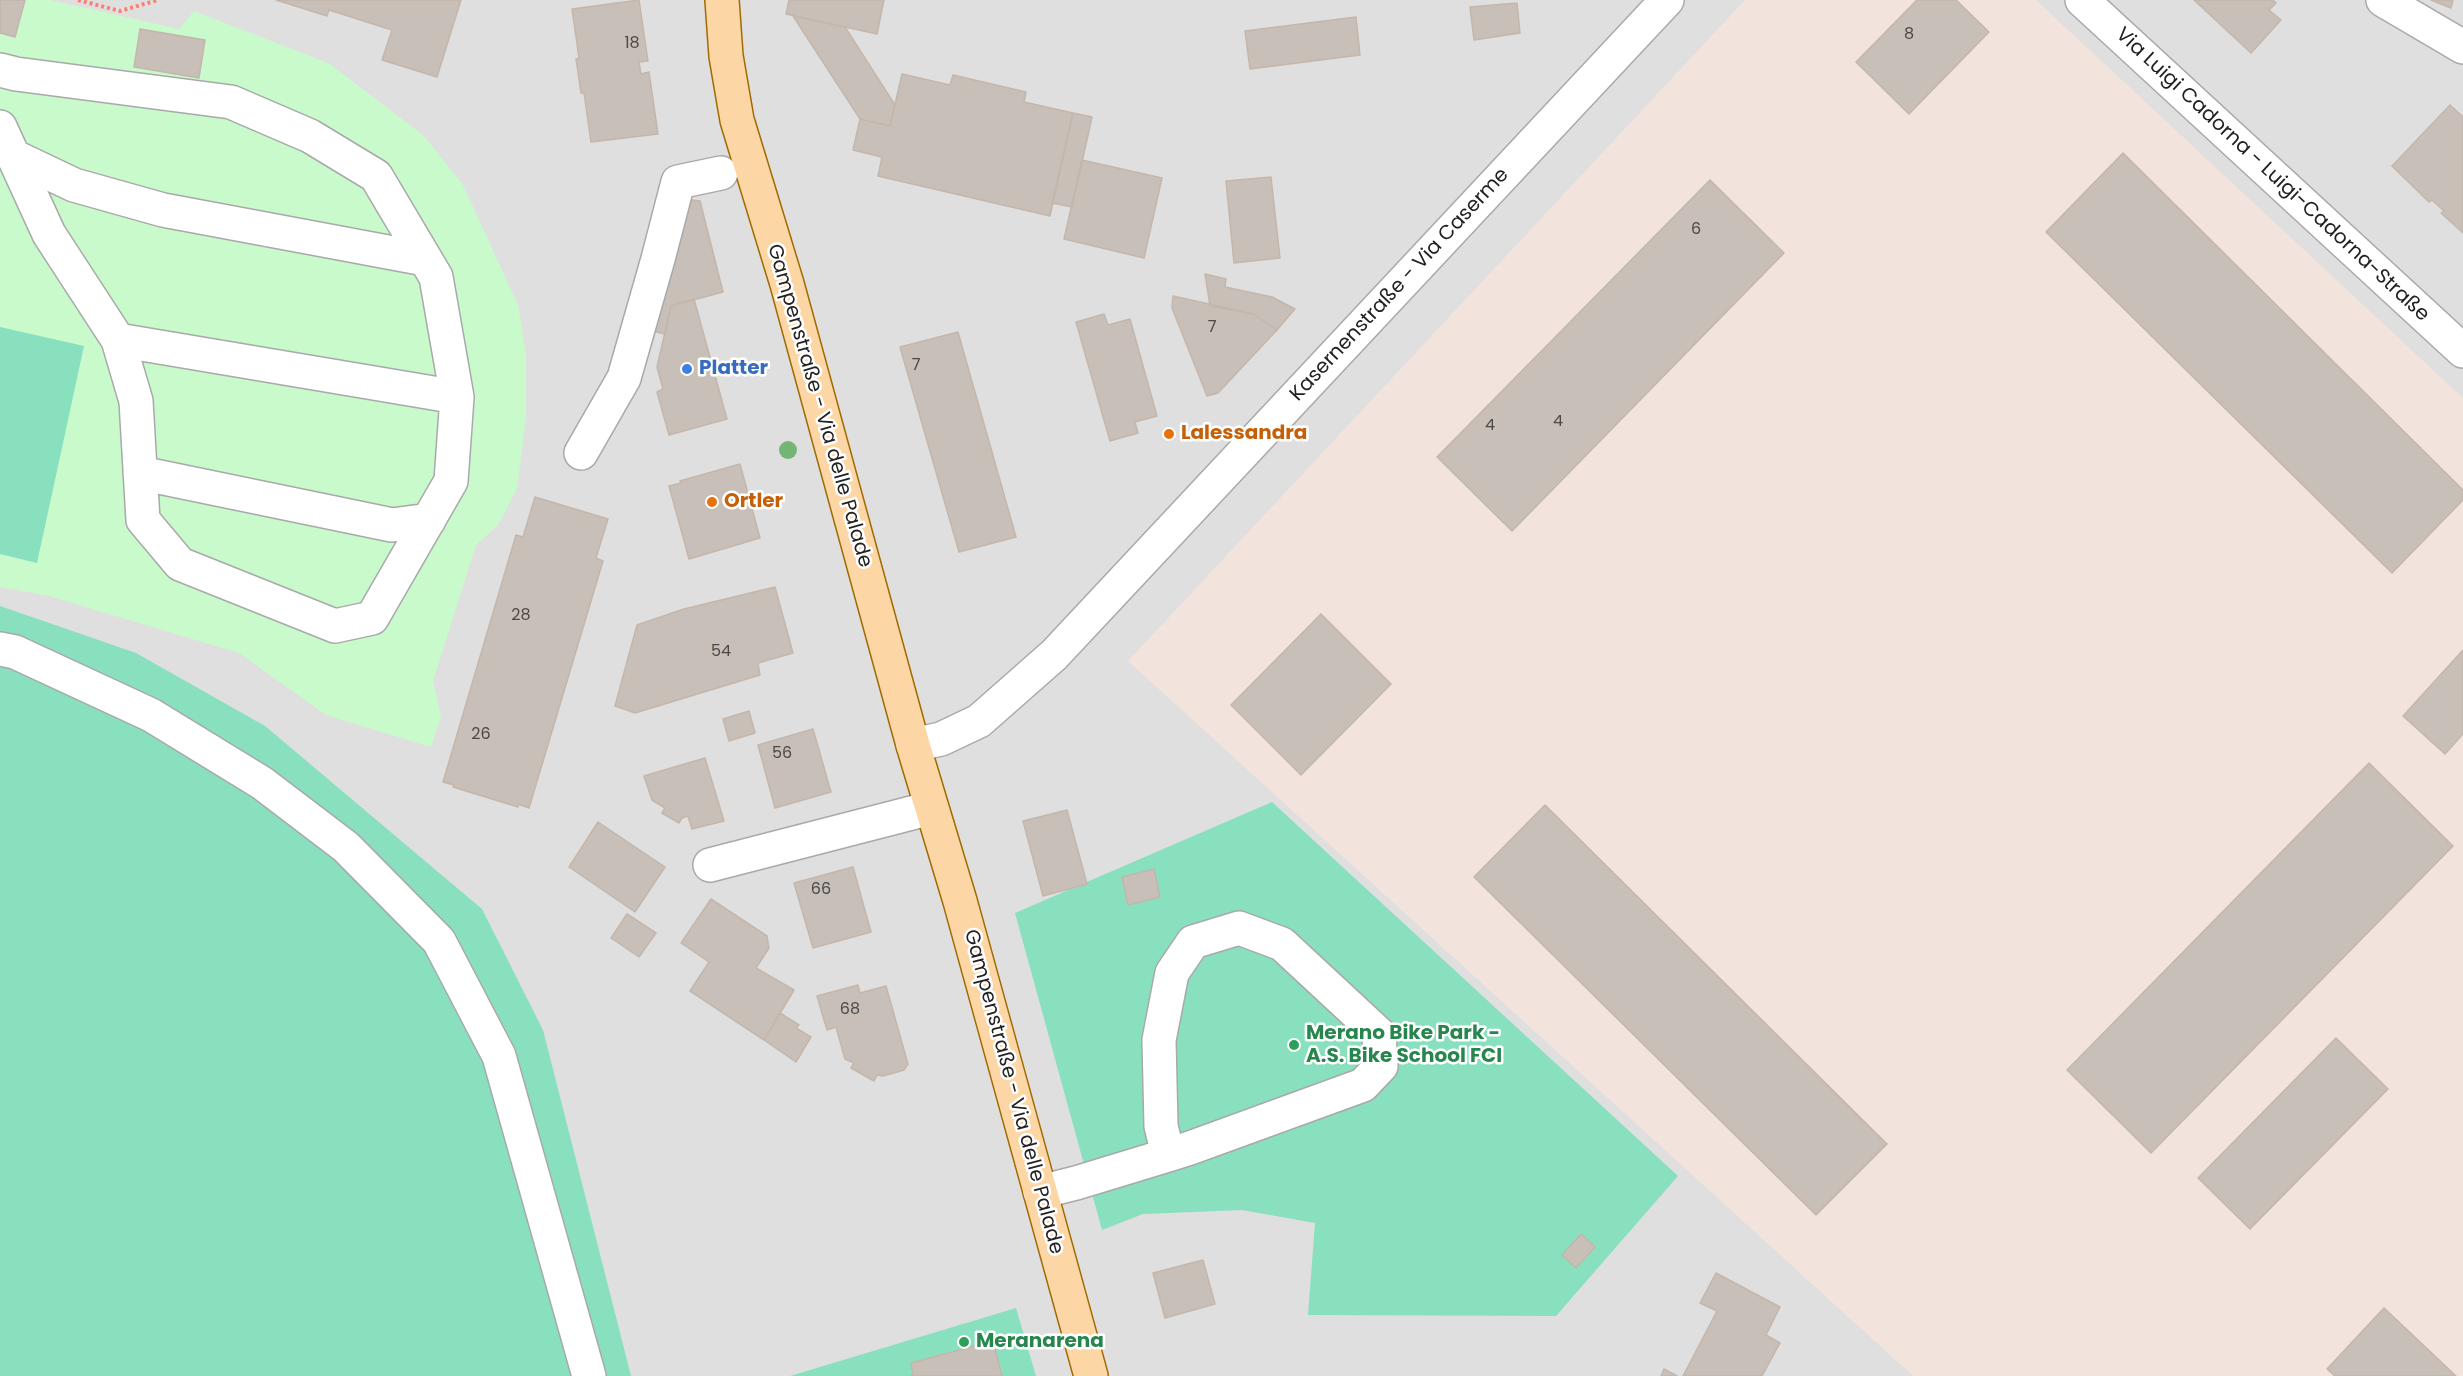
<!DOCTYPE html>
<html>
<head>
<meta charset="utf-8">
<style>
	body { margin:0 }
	canvas { display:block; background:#f2efe9 }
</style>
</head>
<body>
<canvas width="2463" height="1376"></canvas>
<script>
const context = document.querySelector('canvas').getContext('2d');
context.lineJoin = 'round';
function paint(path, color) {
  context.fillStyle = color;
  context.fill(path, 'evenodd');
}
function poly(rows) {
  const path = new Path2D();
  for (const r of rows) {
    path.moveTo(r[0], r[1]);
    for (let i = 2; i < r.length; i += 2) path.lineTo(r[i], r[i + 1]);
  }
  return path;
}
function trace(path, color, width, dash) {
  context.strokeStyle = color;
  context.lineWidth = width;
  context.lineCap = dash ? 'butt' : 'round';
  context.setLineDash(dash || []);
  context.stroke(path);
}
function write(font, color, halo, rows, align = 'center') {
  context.font = font + ' Poppins,sans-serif';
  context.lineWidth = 5;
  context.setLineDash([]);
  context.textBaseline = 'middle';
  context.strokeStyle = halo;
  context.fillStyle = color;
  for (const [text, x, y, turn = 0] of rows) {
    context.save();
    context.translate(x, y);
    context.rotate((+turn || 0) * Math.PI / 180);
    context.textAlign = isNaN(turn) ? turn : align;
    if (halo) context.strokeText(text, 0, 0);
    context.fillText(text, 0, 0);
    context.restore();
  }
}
paint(poly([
	[0,0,2463,0,2463,1376,0,1376]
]), '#e0dfdf');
paint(poly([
	[1745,0,2036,0,2463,398,2463,1376,1913,1376,1128,661]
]), '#f3e3dd');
paint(poly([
	[0,0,50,0,179,29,194,11,330,64,424,136,463,185,518,305,526,354,526,417,517,489,498,525,476,545,433,681,441,716,431,747,326,715,239,653,49,596,0,587]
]), '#c8facc');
paint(poly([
	[0,327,84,346,37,563,0,554],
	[0,606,136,653,265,726,482,909,543,1030,631,1376,0,1376],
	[1272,802,1678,1176,1556,1316,1308,1315,1315,1223,1242,1210,1143,1214,1102,1230,1015,913],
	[1016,1308,1036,1376,790,1376]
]), '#88e0be');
const building = poly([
	[0,0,25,0,15,37,0,33,0,0],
	[276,0,461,0,437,77,382,60,392,30,329,10,327,16,276,0],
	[639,0,648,61,639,62,641,74,649,72,658,134,591,142,584,93,581,93,576,59,579,58,572,9,639,0],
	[789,0,884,0,877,34,786,14,789,0],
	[1917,0,1956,0,1989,32,1909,114,1856,62,1917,0],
	[2194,0,2273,0,2276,3,2269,10,2281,20,2251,53,2194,0],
	[2431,0,2453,0,2451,8,2431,0],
	[1517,3,1520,33,1474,40,1470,7,1517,3],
	[793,16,845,27,895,105,890,126,860,119,793,16],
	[1356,17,1360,55,1250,69,1245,31,1356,17],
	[140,29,205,40,199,78,134,67,140,29],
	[902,74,950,85,953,75,1026,92,1024,102,1073,113,1050,216,878,176,882,157,853,150,860,119,890,126,902,74],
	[2450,105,2463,117,2463,233,2441,213,2444,211,2432,200,2429,202,2392,166,2450,105],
	[1073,113,1092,117,1072,207,1052,203,1073,113],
	[2123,153,2463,490,2463,500,2392,573,2046,232,2123,153],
	[1082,160,1162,178,1144,258,1064,239,1082,160],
	[1271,177,1280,258,1234,263,1226,181,1271,177],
	[1710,180,1784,253,1512,531,1437,457,1710,180],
	[677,198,700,201,723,292,671,306,665,334,648,330,677,198],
	[1205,274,1226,279,1225,287,1272,297,1295,309,1277,330,1254,314,1210,306,1205,274],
	[1173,296,1254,314,1277,330,1218,393,1207,396,1172,308,1173,296],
	[694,299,727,419,669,435,657,392,663,389,657,367,671,306,694,299],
	[1104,314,1108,325,1130,319,1157,416,1135,422,1138,433,1110,441,1076,322,1104,314],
	[958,332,1016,537,959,552,900,347,958,332],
	[740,464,760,538,689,559,669,486,681,483,680,481,740,464],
	[535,497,608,519,596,558,603,561,529,808,518,804,518,807,453,787,454,785,443,782,516,535,523,537,535,497],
	[775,587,793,653,758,663,760,675,635,713,615,706,637,625,684,609,775,587],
	[1321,614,1391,684,1301,775,1231,705,1321,614],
	[2463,650,2463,734,2445,754,2403,716,2463,650],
	[749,711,755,733,729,741,723,719,749,711],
	[813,729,831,792,775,808,758,745,813,729],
	[705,758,724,821,692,829,688,816,682,818,679,823,662,813,665,808,652,800,644,776,705,758],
	[2369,763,2453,846,2151,1153,2067,1070,2369,763],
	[1545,805,1887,1144,1816,1215,1474,877,1545,805],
	[1067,810,1087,884,1043,896,1023,821,1067,810],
	[598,822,665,867,635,912,569,867,598,822],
	[853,867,871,932,813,948,794,883,853,867],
	[1154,869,1160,897,1128,905,1122,877,1154,869],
	[711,899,767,936,769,948,756,968,794,990,764,1040,690,991,709,962,681,943,711,899],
	[627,914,656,933,639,957,611,938,627,914],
	[858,985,860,993,886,986,908,1064,904,1070,883,1076,877,1075,874,1081,851,1068,854,1063,845,1059,836,1027,827,1030,817,996,858,985],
	[780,1013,799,1025,796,1028,811,1037,796,1062,764,1040,780,1013],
	[2336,1038,2388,1089,2250,1229,2198,1178,2336,1038],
	[1581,1234,1595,1247,1576,1268,1562,1255,1581,1234],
	[1203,1260,1215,1304,1165,1318,1153,1273,1203,1260],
	[1716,1273,1780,1307,1766,1335,1780,1343,1762,1376,1683,1376,1717,1311,1700,1303,1716,1273],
	[2384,1308,2456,1376,2335,1376,2327,1369,2384,1308],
	[993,1341,1002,1376,910,1376,913,1375,911,1363,993,1341],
	[1664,1369,1677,1376,1661,1376,1664,1369]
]);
paint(building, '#c7bfb8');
trace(building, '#c4b6ab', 1.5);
const minor = poly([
	[2082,0,2463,351],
	[2383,0,2463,47],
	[0,70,16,74,231,102,310,136,376,176,436,277,457,397,451,481,372,618,335,626,180,564,143,520,136,401,118,340,49,234,0,127],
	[13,156,74,185,163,210,425,259],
	[118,340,457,397],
	[581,453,624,378,658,259,678,182,721,173],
	[140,473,392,525,429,520],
	[0,649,15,652,151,715,262,783,346,847,439,941,499,1056,589,1376],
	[913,745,941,739,979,721,1054,655,1667,0],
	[710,865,931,808],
	[1040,1192,1076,1183,1168,1155,1190,1148,1363,1085,1381,1066,1379,1034,1282,944,1239,928,1193,942,1172,973,1159,1040,1161,1126,1168,1155]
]);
const major = poly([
	[722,0,726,56,737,120,787,284,913,745,960,901,1091,1376]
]);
trace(minor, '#a9a9a9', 36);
trace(major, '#a06b00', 36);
trace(poly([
	[78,0,120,11,158,0]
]), '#fa8072', 4, [3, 3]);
trace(minor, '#fff', 33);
trace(major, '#fcd6a4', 33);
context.fillStyle = '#74b475';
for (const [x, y] of [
	[788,450]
]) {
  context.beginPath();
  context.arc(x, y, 9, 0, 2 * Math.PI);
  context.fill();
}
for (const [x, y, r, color] of [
	[687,369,6,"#3f7fe0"],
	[1169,434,6,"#e8710a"],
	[712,502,6,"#e8710a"],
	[1294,1045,6,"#2e9e5b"],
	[964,1342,6,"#2e9e5b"]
]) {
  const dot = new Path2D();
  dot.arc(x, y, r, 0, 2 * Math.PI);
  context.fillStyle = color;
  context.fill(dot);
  trace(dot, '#fff', 2);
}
write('16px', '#4b4948', null, [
	["8",1909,35],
	["18",632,44],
	["6",1696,230],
	["7",1212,328],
	["7",916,366],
	["4",1558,422],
	["4",1490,426],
	["28",521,616],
	["54",721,652],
	["26",481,735],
	["56",782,754],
	["66",821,890],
	["68",850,1010]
]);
write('20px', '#222', '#fff', [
	["Via Luigi Cadorna - Luigi-Cadorna-Straße",2272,175,43],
	["Kasernenstraße - Via Caserme",1400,285,-47],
	["Gampenstraße - Via delle Palade",819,406,74],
	["Gampenstraße - Via delle Palade",1013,1092,75]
]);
write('bold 20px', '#366cbe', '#fff', [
	["Platter",699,369]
], 'left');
write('bold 20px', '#c56008', '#fff', [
	["Lalessandra",1181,434],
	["Ortler",724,502]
], 'left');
write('bold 20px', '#27864d', '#fff', [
	["Merano Bike Park -",1306,1034],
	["A.S. Bike School FCI",1306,1057],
	["Meranarena",976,1342]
], 'left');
</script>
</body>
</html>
